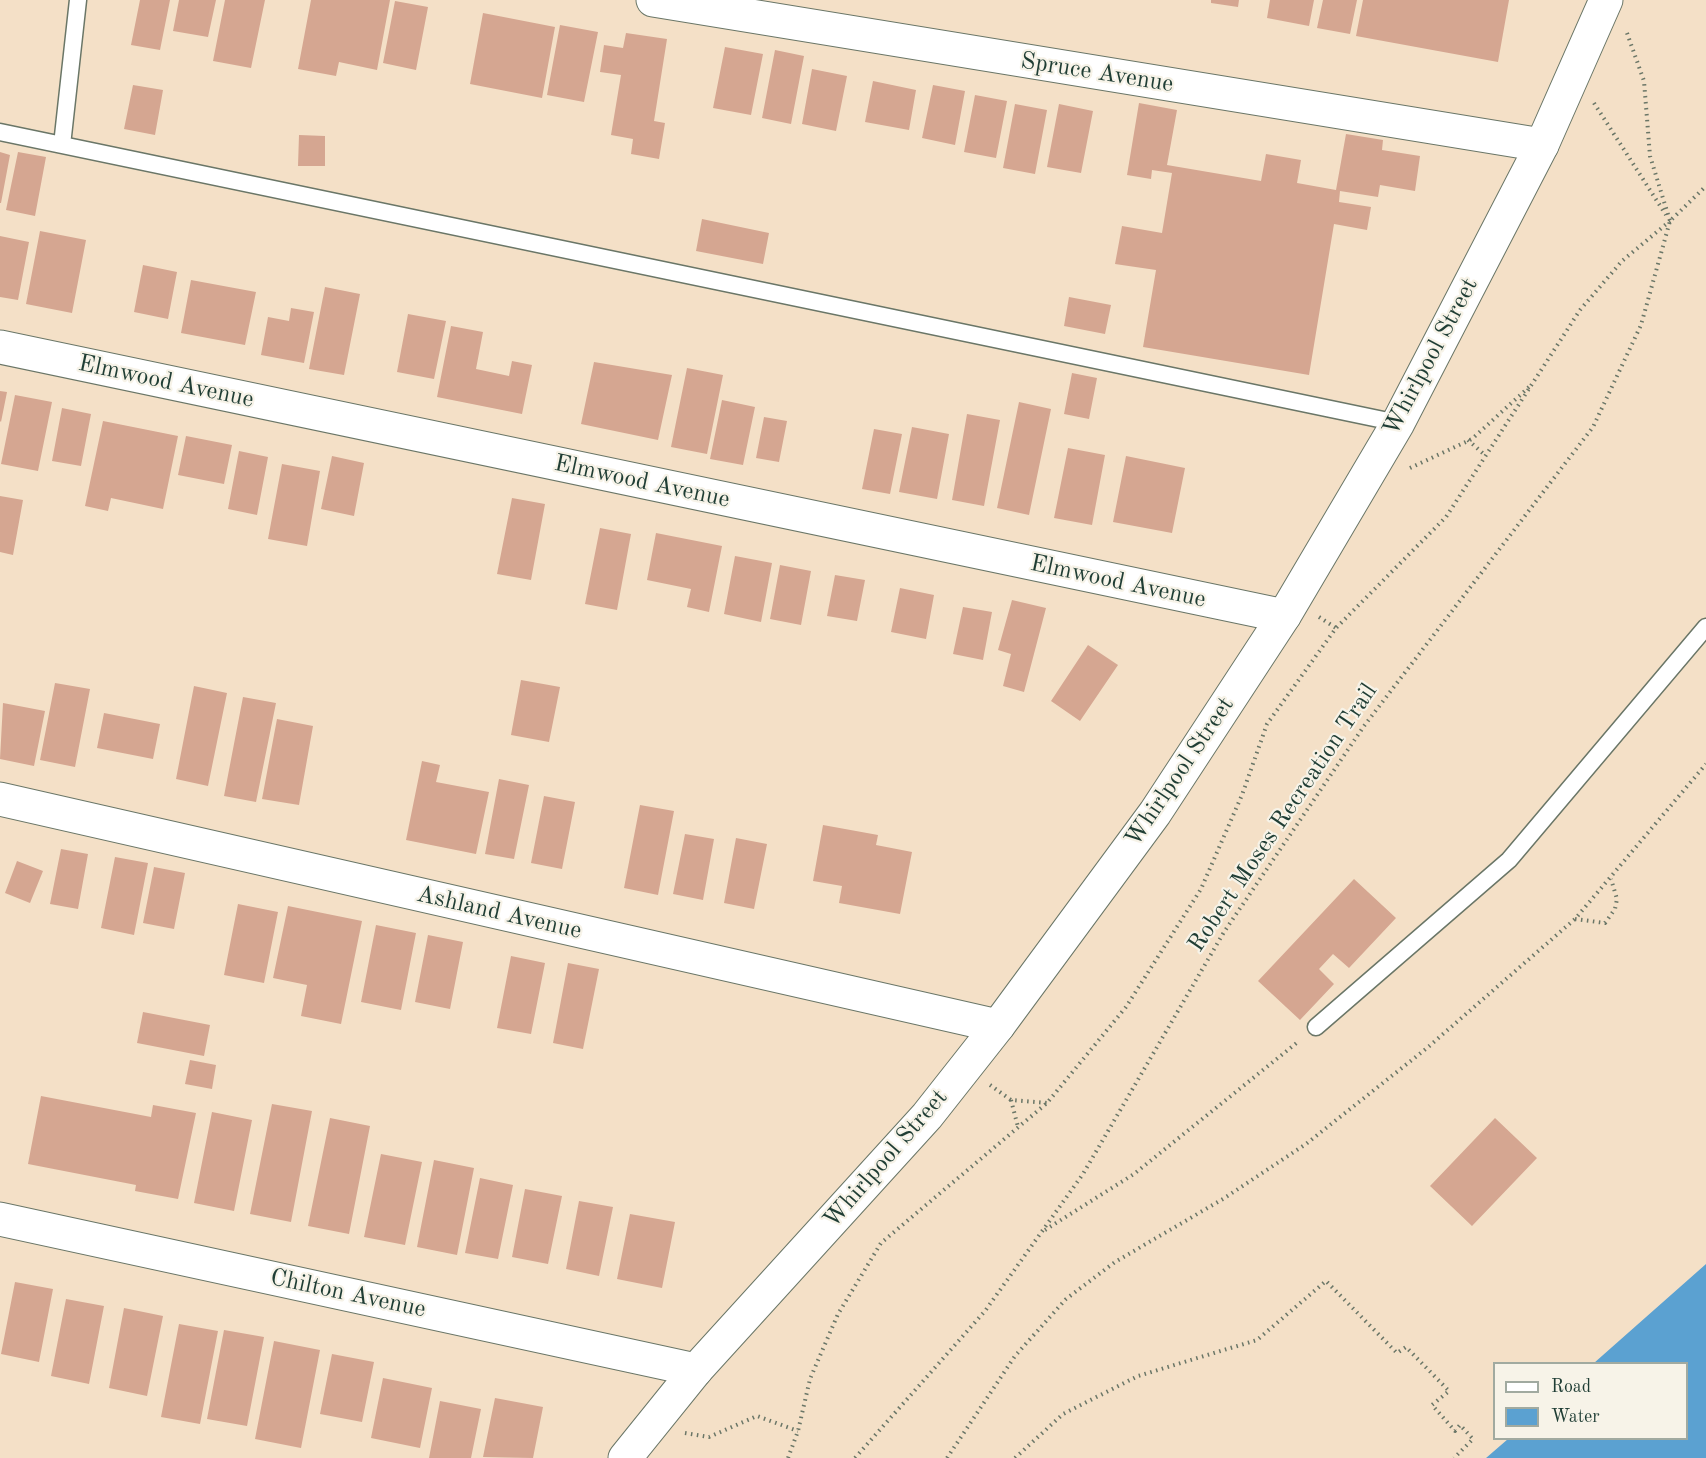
<!DOCTYPE html>
<html>
<head>
<meta charset="utf-8">
<style>
	body { margin:0 }
	#map { position:relative; width:1706px; height:1458px; overflow:hidden; background:#f4e0c7; font-family:"Old Standard TT",serif }
	canvas { display:block }
	.legend { position:absolute; left:1493px; top:1362px; width:195px; height:78px; box-sizing:border-box; background:#f7f3e8; border:2px solid #a1aaa0; margin:0; padding:8px 10px; list-style:none; font-size:18px; color:#1f3d34 }
	.legend li { display:flex; align-items:center; gap:12px; height:30px }
	.legend b { width:30px; border:2px solid #a1aaa0 }
</style>
</head>
<body>
<div id="map">
<canvas width="1706" height="1458"></canvas>
<ul class="legend">
<li><b style="height:8px;background:#fff"></b>Road</li>
<li><b style="height:16px;background:#5ba1d1"></b>Water</li>
</ul>
</div>
<script>
const context = document.querySelector('canvas').getContext('2d');
context.lineJoin = 'round';
function paint(path, color) {
  context.fillStyle = color;
  context.fill(path, 'evenodd');
}
function poly(rows) {
  const path = new Path2D();
  for (const r of rows) {
    path.moveTo(r[0], r[1]);
    for (let i = 2; i < r.length; i += 2) path.lineTo(r[i], r[i + 1]);
  }
  return path;
}
function trace(path, color, width, dash) {
  context.strokeStyle = color;
  context.lineWidth = width;
  context.lineCap = dash ? 'butt' : 'round';
  context.setLineDash(dash || []);
  context.stroke(path);
}
function write(font, color, halo, rows, align = 'center') {
  context.font = font + ' "Old Standard TT",serif';
  context.lineWidth = 4.5;
  context.setLineDash([]);
  context.textBaseline = 'middle';
  context.strokeStyle = halo;
  context.fillStyle = color;
  for (const [text, x, y, turn = 0] of rows) {
    context.save();
    context.translate(x, y);
    context.rotate((+turn || 0) * Math.PI / 180);
    context.textAlign = isNaN(turn) ? turn : align;
    if (halo) context.strokeText(text, 0, 0);
    context.fillText(text, 0, 0);
    context.restore();
  }
}
paint(poly([
	[1706,1264,1706,1458,1486,1458,1508,1439,1686,1438,1686,1364,1594,1363]
]), '#5ba1d1');
paint(poly([
	[140,0,170,0,160,50,131,45],
	[179,0,216,0,208,37,173,31],
	[225,0,265,0,251,68,213,61],
	[311,0,390,0,377,70,339,62,336,76,298,69],
	[1211,0,1239,0,1238,7,1211,3],
	[1270,0,1314,0,1309,26,1267,18],
	[1323,0,1357,0,1350,34,1317,28],
	[1363,0,1509,0,1498,62,1356,36],
	[395,1,428,7,416,70,383,63],
	[483,13,555,27,542,98,470,84],
	[560,25,598,32,584,102,547,95],
	[626,33,667,39,654,121,665,123,659,159,631,154,633,139,611,135,621,75,600,72,604,45,623,48],
	[725,47,763,54,751,115,713,108],
	[775,50,804,56,791,124,762,118],
	[812,69,847,76,836,131,802,124],
	[873,81,916,90,909,130,865,122],
	[133,85,163,90,155,135,124,129],
	[933,85,965,91,955,145,922,138],
	[975,95,1007,101,996,158,964,152],
	[1139,103,1177,110,1167,165,1261,181,1266,154,1301,160,1297,183,1336,190,1346,134,1383,140,1382,150,1420,156,1415,191,1380,185,1378,197,1340,191,1339,202,1371,207,1367,230,1334,224,1309,375,1143,347,1156,270,1115,264,1122,226,1162,233,1172,173,1152,170,1151,179,1127,175],
	[1015,104,1047,110,1035,174,1003,168],
	[1059,104,1093,111,1081,173,1047,167],
	[299,135,325,136,325,166,298,166],
	[0,152,10,155,1,203,0,203],
	[18,152,46,157,35,216,6,210],
	[702,219,769,233,763,264,696,251],
	[40,231,86,240,72,313,26,304],
	[0,236,29,242,18,300,0,297],
	[143,265,177,272,168,319,134,312],
	[191,280,256,292,245,345,181,333],
	[325,287,360,294,344,375,309,369],
	[1069,297,1111,305,1105,334,1064,326],
	[291,308,314,312,304,363,261,355,268,317,289,321],
	[408,314,446,321,434,379,397,372],
	[451,326,483,332,476,369,509,376,512,361,532,365,522,414,437,397],
	[594,362,672,375,658,440,581,424],
	[687,368,723,375,707,454,671,447],
	[1072,373,1097,378,1089,419,1064,414],
	[0,391,7,392,1,422,0,421],
	[15,395,52,402,38,471,1,464],
	[722,400,755,407,743,465,710,459],
	[1019,402,1051,409,1029,515,997,508],
	[62,408,91,414,81,466,52,461],
	[967,414,1000,420,984,506,952,500],
	[764,417,787,421,779,462,756,458],
	[103,421,178,436,163,509,111,498,108,511,85,506],
	[912,427,949,434,937,499,899,492],
	[874,429,902,434,890,494,862,489],
	[186,436,232,445,224,484,178,475],
	[1068,448,1105,455,1092,525,1054,518],
	[239,451,268,457,257,515,228,509],
	[332,456,364,463,354,516,321,509],
	[1126,456,1185,468,1172,533,1113,522],
	[282,464,320,471,307,546,268,539],
	[0,496,23,500,13,555,0,552],
	[512,498,545,504,531,580,497,574],
	[600,528,631,534,617,610,585,604],
	[656,533,722,546,709,612,687,607,691,589,647,580],
	[735,556,772,563,761,622,724,614],
	[780,565,811,571,801,625,770,619],
	[835,575,865,580,857,621,827,616],
	[900,588,934,595,926,639,891,632],
	[1012,600,1046,608,1024,692,1003,686,1011,654,998,650],
	[963,607,992,612,983,660,953,654],
	[1088,645,1118,665,1080,721,1051,701],
	[521,680,560,687,549,742,511,735],
	[55,683,90,689,75,767,40,760],
	[194,686,227,693,208,786,176,779],
	[243,697,276,703,256,802,224,796],
	[3,703,45,711,34,766,0,759],
	[104,713,160,724,153,759,97,748],
	[277,719,313,726,299,805,262,799],
	[422,761,440,765,436,782,489,792,476,854,406,840],
	[499,779,529,785,514,859,485,854],
	[544,796,575,802,562,869,531,863],
	[640,805,674,811,658,895,624,888],
	[823,825,878,835,876,845,912,852,900,914,839,903,842,886,813,881],
	[685,834,714,839,703,900,673,894],
	[736,838,767,844,754,909,724,903],
	[61,849,88,854,78,909,50,904],
	[115,857,148,863,134,935,101,928],
	[17,861,43,871,30,903,5,893],
	[154,867,185,873,174,929,143,923],
	[1354,879,1396,918,1349,968,1333,954,1319,969,1334,984,1300,1020,1258,981],
	[238,904,278,912,264,983,224,975],
	[288,906,362,921,341,1024,301,1016,307,985,273,978],
	[376,925,416,933,401,1010,361,1002],
	[428,935,463,942,450,1009,415,1002],
	[511,956,545,963,531,1034,497,1028],
	[568,963,599,969,583,1049,553,1043],
	[143,1012,210,1025,204,1056,137,1043],
	[190,1060,216,1065,212,1089,185,1084],
	[41,1096,151,1117,153,1105,196,1113,178,1199,135,1191,136,1185,28,1164],
	[272,1104,312,1111,291,1222,250,1214],
	[212,1112,252,1120,234,1211,194,1203],
	[330,1118,370,1126,349,1234,308,1226],
	[1495,1118,1537,1158,1472,1226,1430,1186],
	[381,1154,422,1162,405,1245,364,1237],
	[434,1160,474,1168,457,1255,417,1247],
	[480,1178,513,1185,498,1259,465,1253],
	[525,1189,562,1196,548,1264,512,1257],
	[579,1201,613,1207,599,1276,566,1269],
	[630,1214,675,1222,662,1288,617,1279],
	[15,1282,53,1289,39,1362,1,1354],
	[66,1299,104,1306,89,1384,51,1376],
	[124,1308,163,1316,147,1396,109,1388],
	[179,1324,218,1331,200,1424,161,1417],
	[224,1330,264,1337,247,1426,207,1419],
	[274,1341,320,1350,301,1448,255,1439],
	[332,1354,374,1362,362,1422,320,1414],
	[383,1378,432,1388,420,1448,371,1438],
	[495,1398,543,1407,533,1458,483,1457],
	[440,1401,481,1409,471,1458,429,1458]
]), '#d5a691');
const service = poly([
	[0,132,1398,423],
	[62,145,78,0],
	[1316,1027,1509,860,1706,627]
]);
const minor = poly([
	[653,0,1542,145],
	[0,347,1284,616],
	[0,799,998,1026],
	[0,1219,696,1370]
]);
const tertiary = poly([
	[625,1458,696,1370,927,1116,998,1026,1155,813,1284,616,1398,423,1542,145,1606,0]
]);
trace(service, '#6a7667', 19);
trace(minor, '#6a7667', 35);
trace(tertiary, '#6a7667', 35);
trace(poly([
	[1627,33,1644,81,1650,156,1670,221],
	[1594,103,1666,215],
	[1468,440,1486,456],
	[1410,468,1472,439,1529,387],
	[1319,617,1336,628],
	[1575,919,1605,923,1615,909,1617,899,1611,879],
	[990,1085,1011,1100,1047,1103],
	[1011,1100,1018,1127],
	[1045,1230,1134,1174,1299,1041],
	[685,1433,709,1437,757,1416,798,1431],
	[788,1458,798,1431,810,1379,838,1314,881,1243,1047,1103,1126,1007,1201,889,1242,795,1267,724,1336,628,1446,517,1580,310,1622,261,1670,221],
	[855,1458,985,1311,1083,1174,1224,932,1364,726,1593,427,1641,325,1670,221,1706,186],
	[947,1458,1015,1356,1066,1299,1115,1262,1223,1199,1306,1144,1427,1048,1575,919,1706,764],
	[1015,1458,1063,1414,1138,1376,1257,1340,1326,1281,1397,1353,1406,1347,1449,1391,1432,1405,1455,1431,1460,1425,1473,1439,1454,1458]
]), '#6a7667', 4, [1.5, 4.5]);
trace(service, '#fff', 16);
trace(minor, '#fff', 33);
trace(tertiary, '#fff', 33);
write('24px', '#1f3d34', '#f7f3e8', [
	["Spruce Avenue",1097,73,9],
	["Whirlpool Street",1431,357,-62],
	["Elmwood Avenue",166,382,12],
	["Elmwood Avenue",642,482,12],
	["Elmwood Avenue",1118,582,12],
	["Whirlpool Street",1180,772,-56],
	["Robert Moses Recreation Trail",1283,818,-56],
	["Ashland Avenue",499,913,13],
	["Whirlpool Street",886,1159,-49],
	["Chilton Avenue",348,1294,12]
]);
</script>
</body>
</html>
